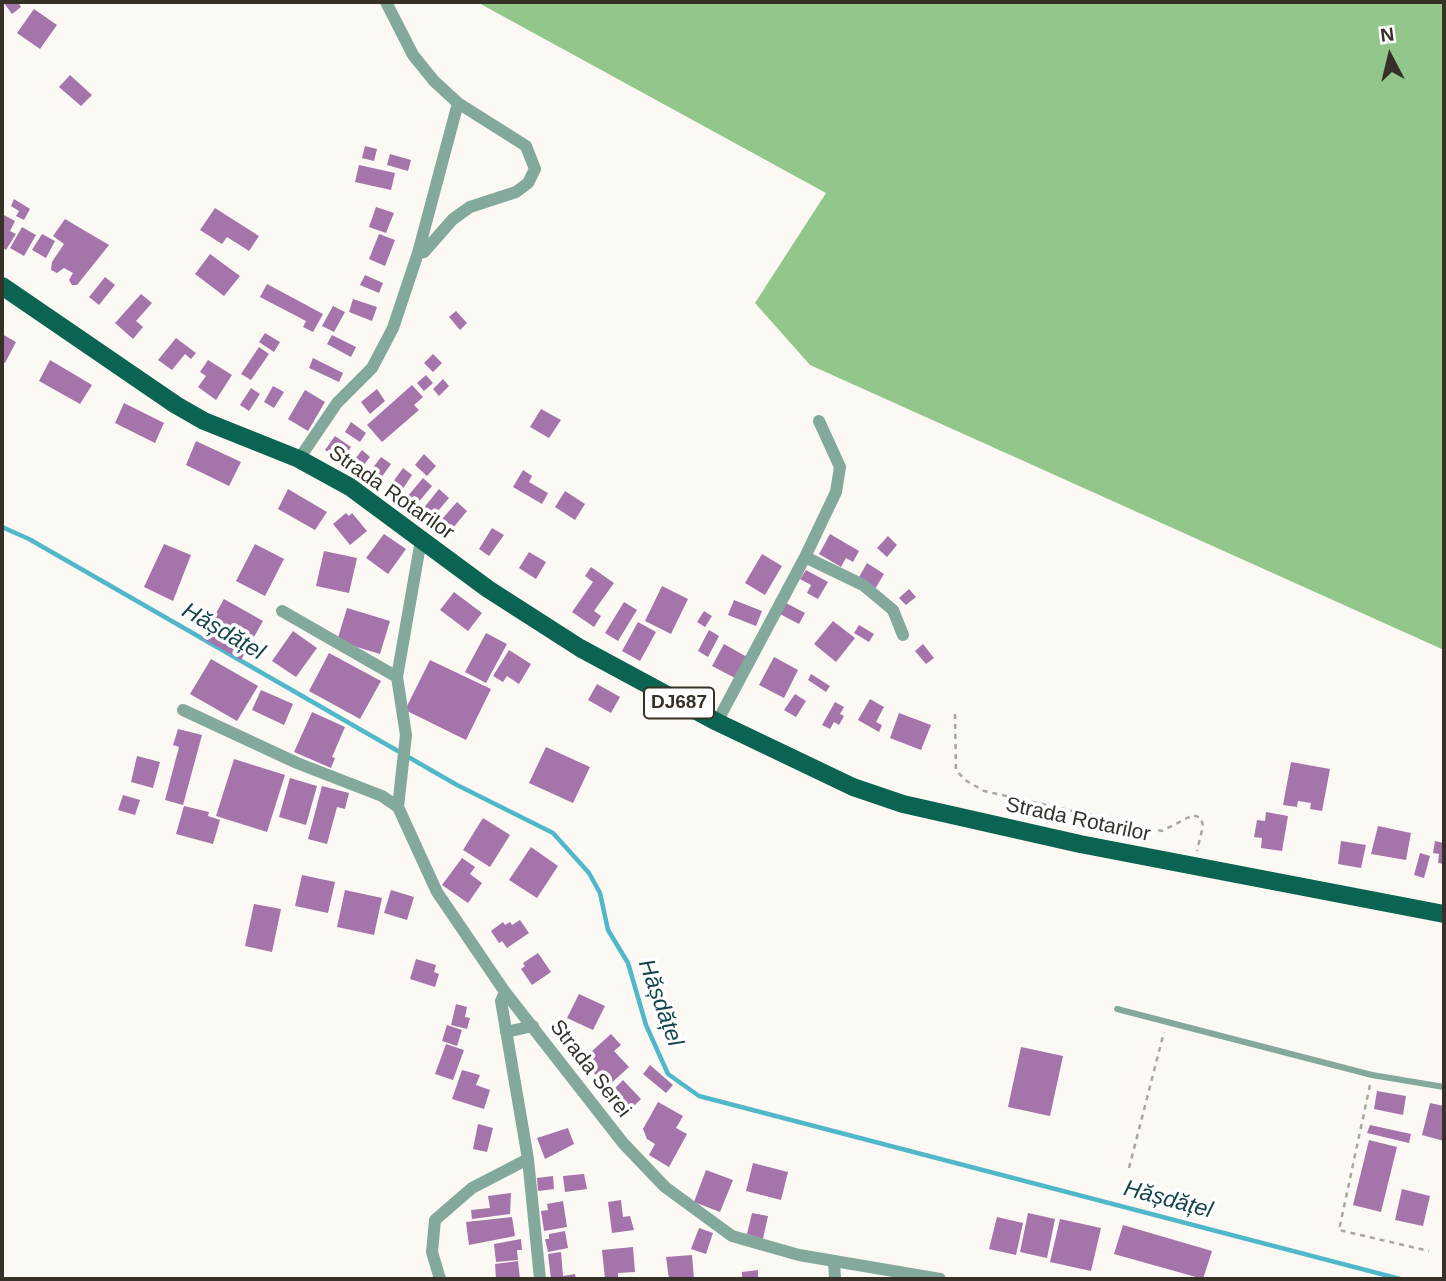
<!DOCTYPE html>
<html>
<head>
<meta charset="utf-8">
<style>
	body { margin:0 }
	#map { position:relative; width:1446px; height:1281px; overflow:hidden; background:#fcf8f3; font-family:Helvetica,sans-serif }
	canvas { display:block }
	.frame { position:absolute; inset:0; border:4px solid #373026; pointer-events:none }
	.north { position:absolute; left:1355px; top:21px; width:70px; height:70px; -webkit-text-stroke:5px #fff; paint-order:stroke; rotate:353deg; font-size:19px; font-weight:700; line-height:28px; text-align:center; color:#373026 }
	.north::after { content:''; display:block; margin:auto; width:24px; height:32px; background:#373026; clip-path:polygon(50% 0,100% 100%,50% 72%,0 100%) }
</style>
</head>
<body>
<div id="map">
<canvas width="1446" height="1281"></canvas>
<div class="frame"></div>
<div class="north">N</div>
</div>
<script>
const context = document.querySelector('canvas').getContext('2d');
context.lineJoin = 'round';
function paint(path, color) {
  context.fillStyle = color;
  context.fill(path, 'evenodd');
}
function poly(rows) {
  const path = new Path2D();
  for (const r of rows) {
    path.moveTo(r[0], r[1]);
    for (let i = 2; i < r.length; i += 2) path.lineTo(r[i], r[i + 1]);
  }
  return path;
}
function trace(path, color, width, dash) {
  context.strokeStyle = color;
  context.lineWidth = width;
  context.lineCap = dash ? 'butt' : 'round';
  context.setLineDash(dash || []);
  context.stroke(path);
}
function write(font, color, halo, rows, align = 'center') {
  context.font = font + ' Helvetica,sans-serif';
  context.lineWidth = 7;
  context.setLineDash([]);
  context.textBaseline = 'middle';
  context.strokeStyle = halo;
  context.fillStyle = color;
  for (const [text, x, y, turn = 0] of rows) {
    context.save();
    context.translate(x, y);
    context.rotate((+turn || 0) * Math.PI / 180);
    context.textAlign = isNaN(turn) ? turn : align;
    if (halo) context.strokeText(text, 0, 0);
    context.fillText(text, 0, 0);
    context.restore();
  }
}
paint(poly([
	[477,2,1444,2,1444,650,810,365,755,303,826,193]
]), '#93c68b');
trace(poly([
	[2,527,29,539,457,785,553,833,589,873,600,893,608,930,628,963,646,1025,668,1074,699,1096,1400,1279]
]), '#51b8c9', 4.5);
paint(poly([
	[7,2,18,2,21,7,12,14,4,3],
	[34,9,57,25,40,49,17,33],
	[70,75,92,95,81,106,59,87],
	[365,146,377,149,374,161,362,158],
	[390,154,411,160,408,171,387,165],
	[359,165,395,173,391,190,355,182],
	[14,199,30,209,24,220,16,216,19,211,11,206],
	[376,207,394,213,386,233,369,227],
	[215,208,259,236,249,251,227,237,222,244,200,230],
	[2,214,15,221,10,231,16,234,6,250,2,247],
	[65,219,109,245,77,285,72,285,69,280,73,273,64,268,57,273,51,270,52,262,64,244,53,236],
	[22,227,36,235,24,256,10,248],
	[42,234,55,241,46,258,32,250],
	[379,234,395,240,385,266,369,259],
	[210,254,240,276,224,296,195,274],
	[365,275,383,283,379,293,360,285],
	[105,277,115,285,99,305,89,297],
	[267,284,323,314,313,332,303,327,306,321,260,297],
	[141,294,152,303,136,321,143,327,133,339,115,323],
	[353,299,377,307,372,321,349,312],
	[333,306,345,312,334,332,322,326],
	[456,311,467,323,460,330,449,317],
	[265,333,280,342,274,352,259,342],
	[2,334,16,342,5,363,2,361],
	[332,335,356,347,351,357,327,344],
	[176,338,196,353,191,359,185,354,172,370,158,360],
	[259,347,269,354,251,380,241,374],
	[433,354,442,363,433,372,424,363],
	[313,358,343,373,339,382,309,368],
	[50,360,92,385,80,404,39,381],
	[208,360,232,375,216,400,198,387,206,376,200,372],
	[426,375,433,383,424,391,417,383],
	[443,379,449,386,439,396,433,389],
	[412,385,423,397,414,405,419,410,382,442,367,425],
	[273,386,284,392,274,408,264,402],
	[251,388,260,394,249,411,240,405],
	[377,389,385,401,370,414,361,402],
	[305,390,325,402,308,431,288,419],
	[124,403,164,423,155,443,115,423],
	[541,409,561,420,549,438,530,427],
	[351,422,366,433,360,442,345,432],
	[335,436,351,447,341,461,325,450],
	[196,441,241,462,229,486,186,465],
	[362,450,370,457,360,470,352,463],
	[424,454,436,466,427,476,415,465],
	[381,457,391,464,378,482,368,474],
	[403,468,412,475,400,493,390,486],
	[523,470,532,476,529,482,548,493,542,504,513,487],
	[423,478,432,486,416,505,407,497],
	[288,489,327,512,315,530,278,509],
	[439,489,449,498,432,518,422,510],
	[565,491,585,504,575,520,555,507],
	[457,502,467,511,453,528,442,519],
	[346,513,349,516,352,513,367,531,350,545,333,524],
	[492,528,504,535,489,556,479,549],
	[384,534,406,549,388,574,366,558],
	[830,534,859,551,853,562,846,558,841,567,819,554],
	[888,536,897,545,887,557,877,548],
	[164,544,191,555,173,601,144,587],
	[255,544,284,559,265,596,236,581],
	[324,551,357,558,349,593,316,586],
	[529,552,546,562,536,579,519,568],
	[762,554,782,566,765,595,745,583],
	[867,563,884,574,875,589,858,579],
	[591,567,614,583,594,611,601,616,594,627,572,612,593,582,585,576],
	[806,570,828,582,818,599,807,593,811,585,800,579],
	[662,586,688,599,671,634,645,621],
	[909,589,916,597,906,605,899,598],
	[454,592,482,613,468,631,440,610],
	[224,599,263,621,241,660,202,638],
	[734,600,762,611,756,626,728,615],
	[624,602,637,610,618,641,605,633],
	[786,603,805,613,799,624,780,614],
	[347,608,390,621,380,654,337,641],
	[704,611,712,616,705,627,697,622],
	[833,621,855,638,836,662,814,644],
	[638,622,656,632,640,661,622,651],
	[859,625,874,634,869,642,854,633],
	[709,630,719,636,708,657,698,651],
	[293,631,317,648,296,677,272,661],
	[486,633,507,644,486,683,465,672],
	[724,644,747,657,735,678,712,666],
	[923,644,934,658,926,664,915,651],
	[509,650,531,664,519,684,507,676,503,682,493,676],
	[329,653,381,681,360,719,309,691],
	[774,657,798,670,784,698,759,685],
	[211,659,258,686,237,721,190,694],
	[430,660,491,689,466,740,405,710],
	[811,674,830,686,826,692,808,680],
	[597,684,620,697,611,713,588,700],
	[261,690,293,704,284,725,252,710],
	[795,694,806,701,796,717,784,710],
	[870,699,884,707,876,722,882,725,879,732,858,720],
	[835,702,844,707,840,714,844,716,839,725,834,722,830,729,822,725],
	[312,712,345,727,332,757,335,758,331,768,294,752],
	[899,713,931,725,921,750,890,738],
	[178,729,202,735,183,805,165,800,179,747,173,745],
	[546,747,590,767,573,803,529,783],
	[137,756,160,762,153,788,131,782],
	[234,759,285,775,267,832,216,816],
	[1291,762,1330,769,1322,811,1310,809,1311,803,1298,801,1297,807,1283,805],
	[290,778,317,786,306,825,279,817],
	[322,786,349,793,345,809,337,807,327,844,308,839],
	[123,795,140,800,135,815,118,810],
	[184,806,209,812,208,816,220,820,213,844,176,834],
	[1266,812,1288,816,1282,851,1261,848,1262,838,1254,837,1257,820,1265,821],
	[483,818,510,835,490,867,463,850],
	[1378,826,1411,833,1406,860,1371,854],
	[1341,841,1366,845,1361,868,1338,864],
	[1435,841,1444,843,1444,864,1438,863,1439,854,1433,853],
	[531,847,558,866,537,898,509,880],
	[1420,853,1430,856,1424,878,1414,875],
	[462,858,475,867,470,874,482,883,468,903,442,885],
	[302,875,335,882,328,913,295,906],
	[345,890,382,898,374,935,337,927],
	[391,890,414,897,407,920,384,913],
	[254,904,281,909,272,952,245,946],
	[520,920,529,933,507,948,502,941,499,943,491,931,503,922,505,925,510,922,512,925],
	[538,953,551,972,532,985,521,969,525,966,523,963],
	[416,959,436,965,434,972,439,974,435,987,410,979],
	[579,994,605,1006,593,1030,567,1018],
	[456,1004,467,1007,465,1017,470,1018,467,1029,451,1025],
	[447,1025,462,1030,457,1046,442,1041],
	[611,1034,621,1045,614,1051,629,1067,607,1087,582,1060],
	[446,1044,464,1050,453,1080,435,1074],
	[1021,1047,1063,1056,1050,1116,1008,1107],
	[650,1065,673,1085,666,1093,643,1074],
	[462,1070,480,1075,476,1085,490,1090,484,1109,452,1099],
	[623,1080,641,1099,625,1115,615,1104,622,1098,614,1089],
	[1377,1091,1406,1096,1403,1115,1374,1109],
	[658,1102,683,1116,676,1128,687,1134,669,1167,649,1155,655,1144,647,1139,643,1129],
	[1430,1103,1444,1106,1444,1141,1422,1135],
	[478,1124,493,1128,487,1152,473,1149],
	[1370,1125,1411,1134,1409,1143,1367,1133],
	[568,1128,574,1144,545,1159,537,1138],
	[1369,1140,1397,1147,1381,1212,1353,1205],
	[753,1163,788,1172,781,1200,746,1191],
	[706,1170,733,1180,720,1212,694,1202],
	[584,1174,587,1189,565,1192,563,1176],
	[553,1176,554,1189,538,1191,537,1178],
	[1402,1189,1430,1196,1423,1226,1395,1220],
	[511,1193,510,1214,472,1219,471,1210,490,1208,488,1196],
	[621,1200,623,1217,630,1216,634,1230,612,1233,608,1202],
	[563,1201,567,1227,544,1231,541,1211,548,1210,547,1204],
	[752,1213,768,1216,763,1239,747,1234],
	[1028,1213,1055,1219,1047,1258,1020,1252],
	[512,1217,515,1236,469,1245,466,1222],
	[997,1217,1023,1223,1016,1255,989,1249],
	[1060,1219,1101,1228,1091,1271,1050,1262],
	[1123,1225,1212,1251,1203,1279,1114,1254],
	[699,1228,713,1233,706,1254,691,1249],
	[565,1231,568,1248,548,1252,545,1239,549,1239,549,1234],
	[521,1239,522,1250,517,1250,518,1260,496,1262,494,1244],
	[633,1247,635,1272,618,1273,618,1279,605,1279,602,1250],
	[561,1252,563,1276,575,1274,576,1279,551,1279,548,1254],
	[692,1255,694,1279,669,1279,666,1257],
	[518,1261,520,1279,496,1279,495,1264],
	[758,1270,758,1279,742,1279,742,1272]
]), '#a574ab');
trace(poly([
	[955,714,956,770,965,780,984,791,1162,831,1193,815,1201,818,1203,826,1197,851],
	[1370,1085,1339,1230,1429,1251],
	[1129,1168,1164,1032]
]), '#aaa59e', 2.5, [5, 5]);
trace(poly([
	[1117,1009,1372,1075,1444,1087]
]), '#83a89c', 6);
trace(poly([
	[418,253,424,252,453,219,470,207,516,192,528,183,535,169,526,146,458,103],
	[299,459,337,403,372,368,393,328,418,253,458,103,434,81,413,55,386,2],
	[421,540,397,677,406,735,398,807,437,892,505,992,623,1143,665,1187,732,1236,799,1255,940,1279],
	[805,557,863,585,893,610,903,635],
	[282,611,397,677],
	[183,710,297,763,382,796,398,807],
	[717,722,805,557,836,492,840,467,819,421],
	[505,992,501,1001,528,1159,540,1279],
	[506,1032,533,1026],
	[834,1261,835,1279],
	[440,1279,432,1252,435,1220,472,1188,528,1159]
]), '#83a89c', 12);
trace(poly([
	[2,286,176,405,204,421,299,459,350,487,488,589,580,648,717,722,853,787,903,804,1080,844,1444,914]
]), '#0a6451', 18);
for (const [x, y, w] of [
	[679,703,70]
]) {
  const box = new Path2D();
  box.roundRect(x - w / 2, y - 15.5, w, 31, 5);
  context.fillStyle = '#fff';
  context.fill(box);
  trace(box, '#373026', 2);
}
write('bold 19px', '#373026', null, [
	["DJ687",679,703]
]);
write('21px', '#373026', '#fff', [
	["Strada Rotarilor",391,493,35],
	["Strada Rotarilor",1078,820,12],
	["Strada Serei",590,1069,52]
]);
write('italic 23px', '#16454c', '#fff', [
	["Hășdățel",223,632,30],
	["Hășdățel",660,1003,70],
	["Hășdățel",1168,1200,15]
]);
</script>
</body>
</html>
